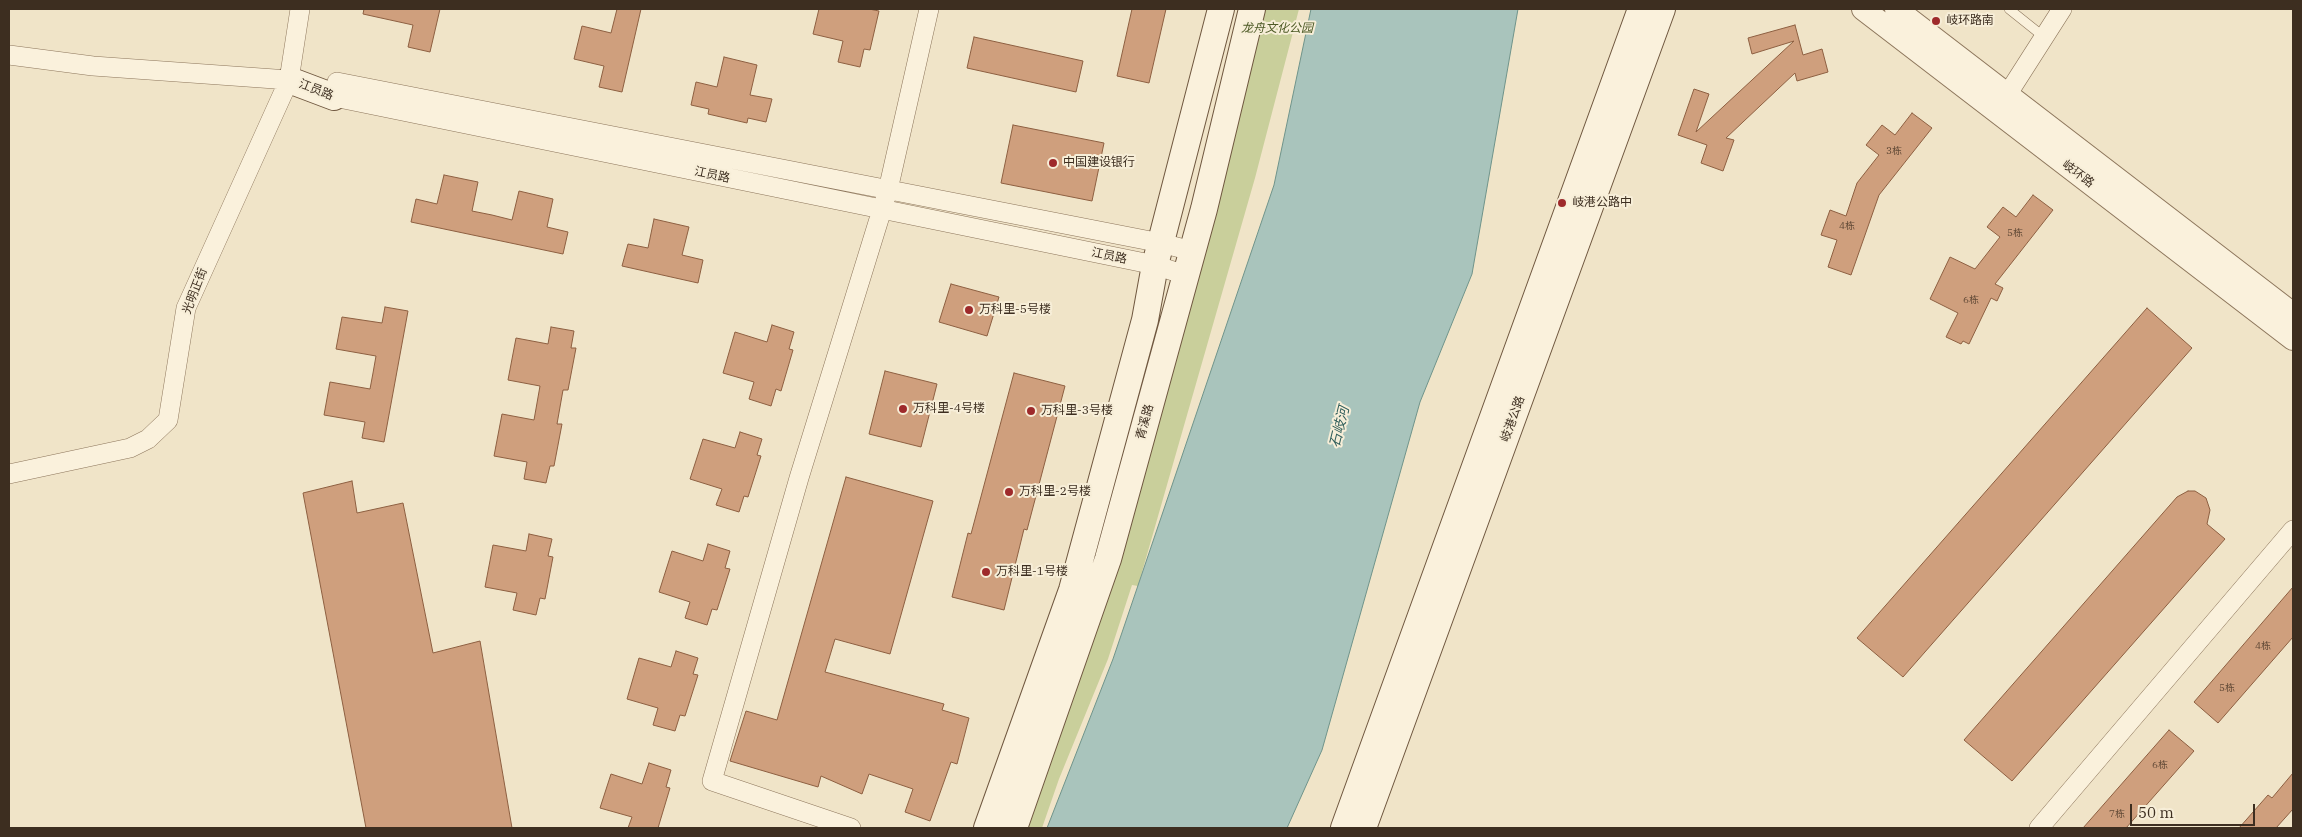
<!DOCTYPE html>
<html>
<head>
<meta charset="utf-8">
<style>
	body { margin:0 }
	#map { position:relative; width:2302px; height:837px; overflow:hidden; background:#f0e4c8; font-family:"IBM Plex Serif",serif }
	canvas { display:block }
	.frame { position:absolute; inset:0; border:10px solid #3d2e20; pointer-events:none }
	.scale { position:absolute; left:2130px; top:804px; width:125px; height:22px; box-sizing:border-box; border:2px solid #3d2e20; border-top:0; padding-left:6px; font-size:15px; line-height:18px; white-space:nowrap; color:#3d2e20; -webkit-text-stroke:4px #f7eed8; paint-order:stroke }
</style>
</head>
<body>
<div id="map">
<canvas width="2302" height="837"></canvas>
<div class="frame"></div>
<div class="scale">50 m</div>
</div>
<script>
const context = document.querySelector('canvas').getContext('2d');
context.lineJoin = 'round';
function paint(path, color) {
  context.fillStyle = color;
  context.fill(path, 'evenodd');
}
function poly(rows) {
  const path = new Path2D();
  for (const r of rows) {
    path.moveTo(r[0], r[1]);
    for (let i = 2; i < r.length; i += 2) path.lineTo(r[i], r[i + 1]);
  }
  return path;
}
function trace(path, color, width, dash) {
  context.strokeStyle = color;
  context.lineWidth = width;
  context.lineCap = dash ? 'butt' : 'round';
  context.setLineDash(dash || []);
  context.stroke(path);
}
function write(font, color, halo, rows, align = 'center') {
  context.font = font + ' "IBM Plex Serif","Noto Sans SC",serif';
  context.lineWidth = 4;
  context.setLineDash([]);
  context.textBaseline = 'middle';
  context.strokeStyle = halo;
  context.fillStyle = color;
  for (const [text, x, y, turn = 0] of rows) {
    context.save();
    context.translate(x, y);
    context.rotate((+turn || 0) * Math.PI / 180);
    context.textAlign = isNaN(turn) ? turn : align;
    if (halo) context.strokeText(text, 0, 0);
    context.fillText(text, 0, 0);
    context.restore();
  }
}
paint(poly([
	[1264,9,1299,9,1255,178,1138,586,1132,585,1108,659,1059,779,1042,828,1023,828,1089,652,1186,324]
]), '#c9cf9b');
const water = poly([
	[1311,9,1518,9,1472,274,1420,402,1322,750,1287,828,1047,828,1113,659,1274,185,1311,9]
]);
paint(water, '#a9c4bc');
trace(water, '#6f938a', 1);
const building = poly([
	[364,9,440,9,430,52,408,47,413,25,363,14,364,9],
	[617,9,641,9,622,92,599,87,604,66,574,59,582,26,611,33,617,9],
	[819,9,869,9,879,11,870,50,864,49,860,67,838,62,843,41,813,34,819,9],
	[1132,9,1166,9,1149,83,1117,76,1132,9],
	[1795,25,1803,55,1822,49,1828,72,1797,81,1795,73,1726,138,1734,140,1723,171,1701,163,1707,145,1678,135,1694,89,1709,94,1696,132,1794,41,1752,54,1748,38,1795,25],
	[974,37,1083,61,1076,92,967,68,974,37],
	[724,57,757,65,750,95,772,99,766,122,748,118,747,123,708,114,709,109,691,105,696,82,717,87,724,57],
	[1912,113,1932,128,1879,195,1851,275,1828,267,1837,240,1821,235,1830,210,1846,216,1857,183,1879,155,1866,145,1882,125,1895,135,1912,113],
	[1013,125,1104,143,1092,201,1001,183,1013,125],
	[444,175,478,182,472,211,492,215,512,220,519,191,553,199,547,227,568,232,563,254,411,222,416,199,437,204,444,175],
	[2033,195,2053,210,1995,284,2003,288,1997,301,1991,298,1969,344,1963,341,1961,344,1946,337,1958,313,1930,299,1950,257,1975,269,2000,237,1987,227,2003,207,2016,217,2033,195],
	[654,219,689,227,682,255,703,260,698,283,622,266,628,244,648,248,654,219],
	[951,284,999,297,987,336,939,322,951,284],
	[385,307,408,311,384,442,362,438,365,422,324,415,330,382,370,389,373,373,376,356,336,349,342,317,382,323,385,307],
	[2147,308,2192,348,1903,677,1857,638,2147,308],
	[772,325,794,332,789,349,793,350,781,391,776,389,771,406,749,399,754,382,723,373,735,332,767,342,772,325],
	[551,327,574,331,571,348,576,348,568,390,563,390,557,424,562,424,554,466,550,466,546,483,524,479,527,462,494,456,502,414,534,420,540,386,508,380,516,338,548,344,551,327],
	[885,371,937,384,921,447,869,434,885,371],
	[1014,373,1065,386,1027,530,1024,529,1004,610,952,597,968,533,971,534,1014,373],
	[740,432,762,439,757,455,761,456,748,497,744,496,739,512,716,505,722,489,690,479,703,439,735,448,740,432],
	[846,477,933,501,890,654,835,639,825,672,944,704,942,710,969,718,957,764,951,762,930,821,905,812,913,789,869,774,862,794,821,776,818,787,730,761,746,711,777,720,846,477],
	[352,481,357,513,403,503,433,653,480,641,512,828,366,828,303,493,352,481],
	[2188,491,2195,491,2206,498,2210,510,2207,524,2225,539,2012,781,1964,740,2177,497,2188,491],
	[529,534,552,539,548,556,553,557,545,599,540,598,536,615,513,610,517,593,485,587,493,545,526,551,529,534],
	[708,544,730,551,725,568,730,569,717,610,712,609,707,625,685,618,690,602,659,592,672,551,703,561,708,544],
	[2293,587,2293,637,2218,723,2194,702,2293,587],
	[676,651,698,658,693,674,698,675,685,716,680,715,675,731,653,725,658,708,627,699,639,658,671,667,676,651],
	[2169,730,2194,751,2126,828,2083,828,2169,730],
	[649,763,671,770,666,787,670,788,658,828,628,828,632,817,600,808,611,774,642,784,649,763],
	[2293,773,2293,809,2276,828,2239,828,2268,795,2272,798,2293,773]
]);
paint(building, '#cf9f7d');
trace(building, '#8d5f41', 1);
const service = poly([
	[2009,9,2044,37]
]);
const minor = poly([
	[9,55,93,66,289,80],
	[337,82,1161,243,1192,251],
	[334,97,1155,265,1185,275],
	[2000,106,2062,9],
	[9,474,130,448,148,439,168,420,186,308,289,80,300,9],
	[851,828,712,781,799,478,888,190,929,9],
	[2039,828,2293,530]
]);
const tertiary = poly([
	[1863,9,2293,339],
	[1896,9,2293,314]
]);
const secondary = poly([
	[289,80,334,97],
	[987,828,1072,590,1145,320,1155,265,1221,9],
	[1014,828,1108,559,1204,209,1252,9],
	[1344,828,1641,9],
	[1363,828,1662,9]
]);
trace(service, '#8d765c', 10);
trace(minor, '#8d765c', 20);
trace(tertiary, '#8d765c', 24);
trace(secondary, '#6f573f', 28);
trace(service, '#faf1dc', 9);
trace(minor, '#faf1dc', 19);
trace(tertiary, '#faf1dc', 22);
trace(secondary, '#faf1dc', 26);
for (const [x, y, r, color] of [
	[1936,21,5,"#9e2a2b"],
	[1053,163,5,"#9e2a2b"],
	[1562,203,5,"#9e2a2b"],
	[969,310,5,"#9e2a2b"],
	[903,409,5,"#9e2a2b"],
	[1031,411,5,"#9e2a2b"],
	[1009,492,5,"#9e2a2b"],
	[986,572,5,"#9e2a2b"]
]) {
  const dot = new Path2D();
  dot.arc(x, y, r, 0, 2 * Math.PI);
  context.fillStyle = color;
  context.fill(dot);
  trace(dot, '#f7eed8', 2);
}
write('10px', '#624a37', null, [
	["3栋",1894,151],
	["4栋",1847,226],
	["5栋",2015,233],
	["6栋",1971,300],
	["4栋",2263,646],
	["5栋",2227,688],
	["6栋",2160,765],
	["7栋",2117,814]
]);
write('12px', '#3d2e20', '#f7eed8', [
	["岐环路南",1946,21],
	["中国建设银行",1063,163],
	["岐港公路中",1572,203],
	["万科里-5号楼",979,310],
	["万科里-4号楼",913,409],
	["万科里-3号楼",1041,411],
	["万科里-2号楼",1019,492],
	["万科里-1号楼",996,572]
], 'left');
write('italic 12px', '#4d5a26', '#f7eed8', [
	["龙舟文化公园",1277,29]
]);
write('12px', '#3d2e20', '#f7eed8', [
	["江员路",316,90,21],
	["岐环路",2078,174,37],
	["江员路",712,175,12],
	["江员路",1109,256,12],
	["光明正街",195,291,-69],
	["岐港公路",1513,419,-70],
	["青溪路",1145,422,-75]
]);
write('italic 14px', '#2f5d5a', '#f7eed8', [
	["石岐河",1340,427,-76]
]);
</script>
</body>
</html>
